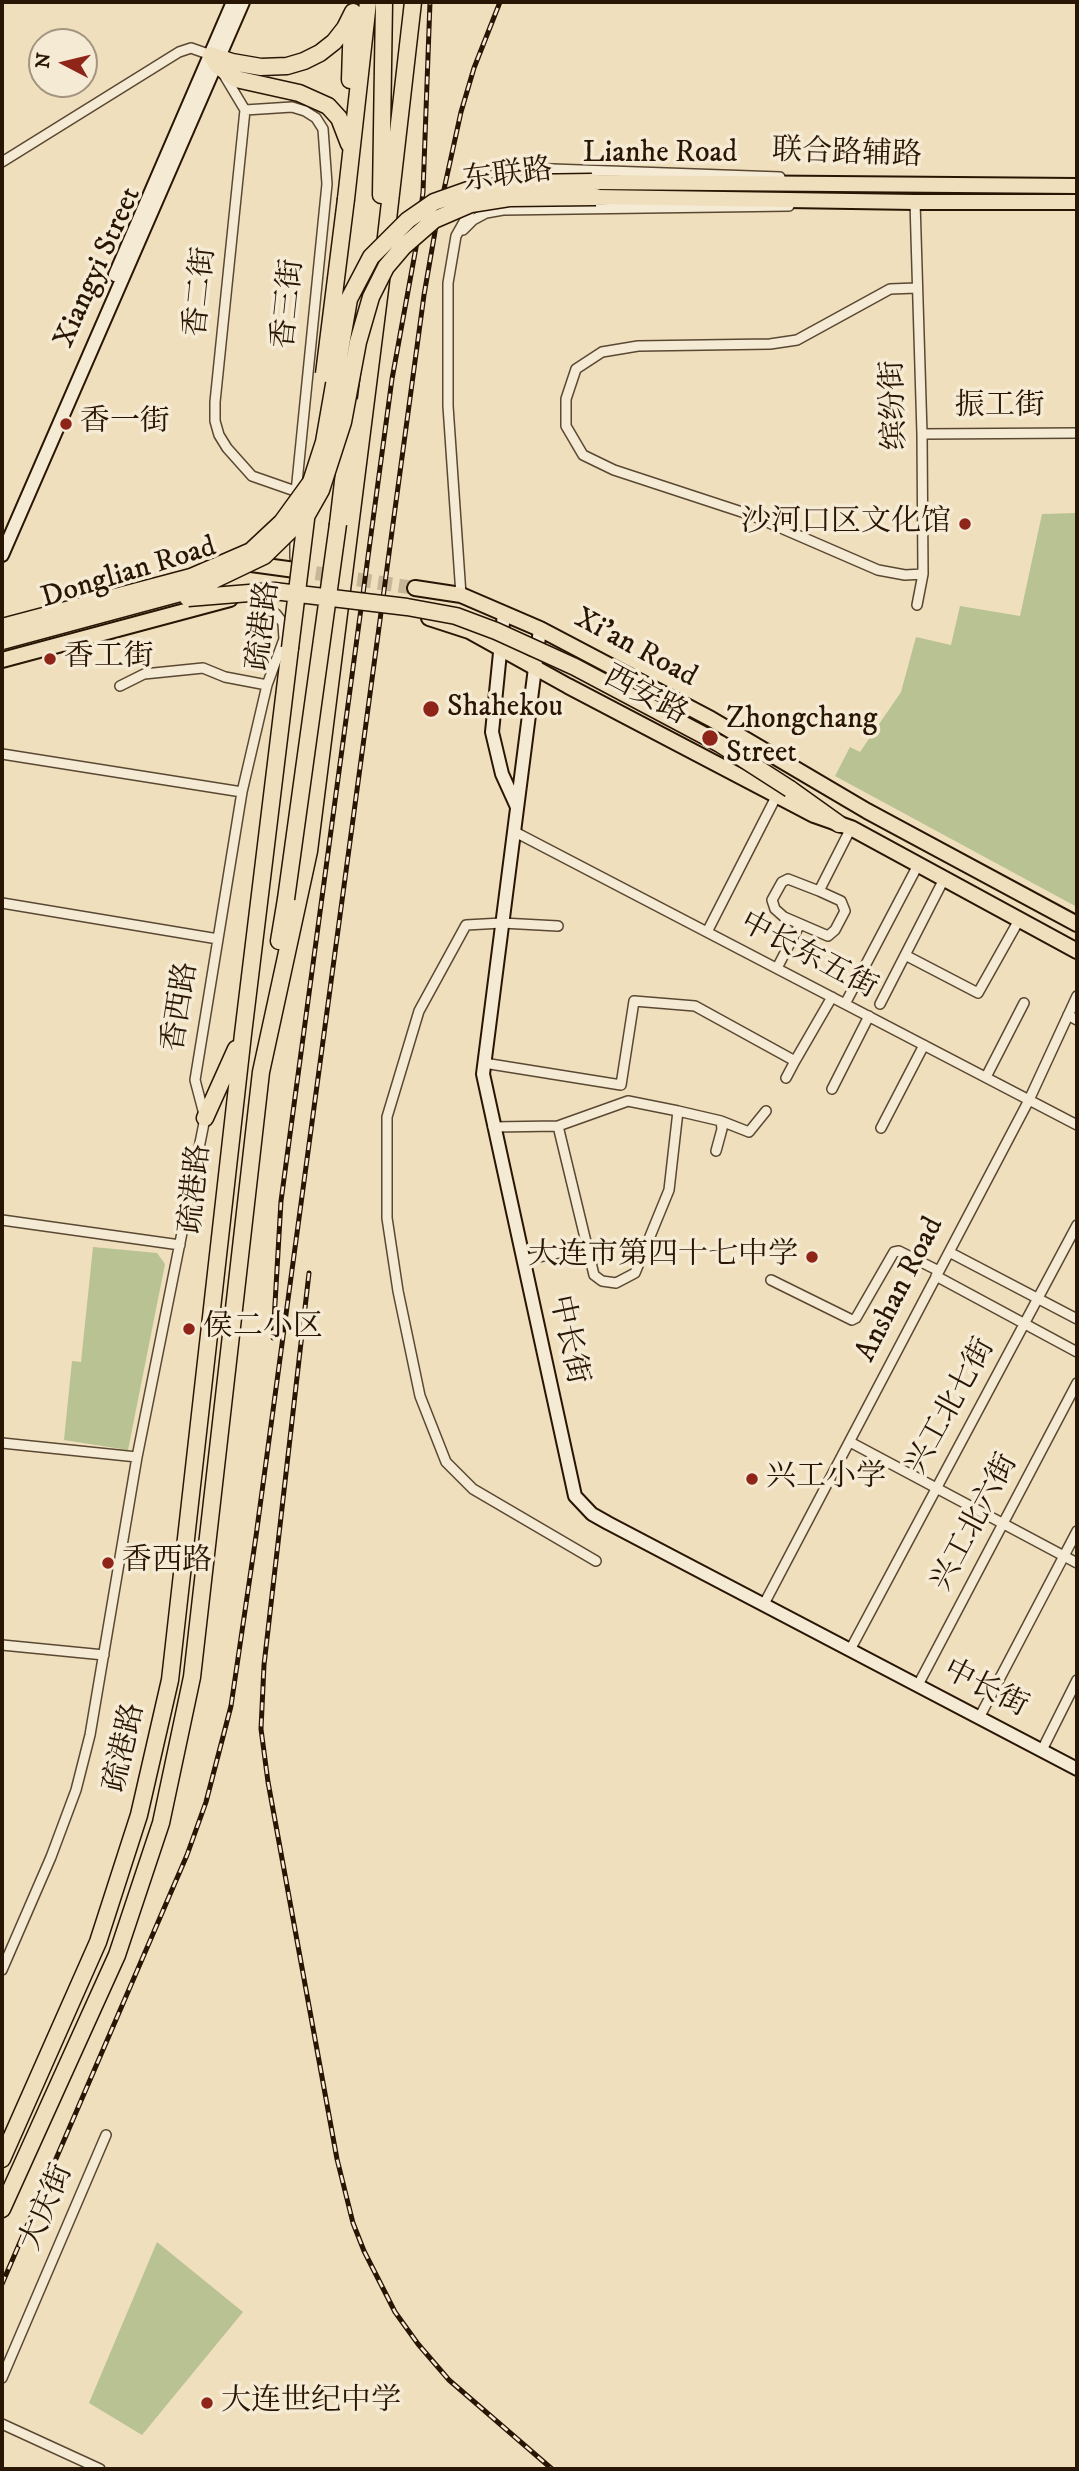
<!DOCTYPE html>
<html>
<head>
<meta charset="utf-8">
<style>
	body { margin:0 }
	#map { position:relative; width:1079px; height:2471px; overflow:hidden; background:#efdfbd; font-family:"IM FELL DW Pica",serif }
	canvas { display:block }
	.frame { position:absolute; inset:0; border:4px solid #291503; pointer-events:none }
	.north { position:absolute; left:28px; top:28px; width:70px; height:70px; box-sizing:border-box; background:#f5ead4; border:2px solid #a39580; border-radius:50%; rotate:277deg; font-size:19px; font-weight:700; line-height:28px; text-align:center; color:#291503 }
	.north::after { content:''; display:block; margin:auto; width:24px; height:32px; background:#8f2418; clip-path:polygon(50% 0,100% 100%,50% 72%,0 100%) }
</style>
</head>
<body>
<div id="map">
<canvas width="1079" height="2471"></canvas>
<div class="frame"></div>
<div class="north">N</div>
</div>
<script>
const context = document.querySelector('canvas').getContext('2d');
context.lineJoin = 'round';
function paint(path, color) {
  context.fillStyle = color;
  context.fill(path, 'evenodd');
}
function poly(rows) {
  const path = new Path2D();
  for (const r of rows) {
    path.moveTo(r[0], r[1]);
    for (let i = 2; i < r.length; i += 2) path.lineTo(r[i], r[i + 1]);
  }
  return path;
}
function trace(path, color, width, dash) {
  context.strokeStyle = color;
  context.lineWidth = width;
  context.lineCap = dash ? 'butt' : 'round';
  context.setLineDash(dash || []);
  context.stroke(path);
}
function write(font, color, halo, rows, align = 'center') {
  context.font = font + ' "IM FELL DW Pica","Noto Serif SC",serif';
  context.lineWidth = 7;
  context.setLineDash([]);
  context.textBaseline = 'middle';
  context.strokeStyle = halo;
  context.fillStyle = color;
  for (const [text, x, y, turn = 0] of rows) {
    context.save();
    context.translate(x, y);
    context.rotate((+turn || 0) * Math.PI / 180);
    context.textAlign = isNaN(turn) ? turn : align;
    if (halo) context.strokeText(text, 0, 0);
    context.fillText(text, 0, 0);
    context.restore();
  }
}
paint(poly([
	[1077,513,1077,907,835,776,850,747,860,752,901,692,916,637,951,645,960,606,1020,616,1042,514],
	[93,1247,157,1253,165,1264,128,1450,64,1440,72,1361,81,1362],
	[157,2242,243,2312,142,2435,89,2403]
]), '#b8c292');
trace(poly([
	[295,570,415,588]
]), '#c7b798', 14, [14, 7]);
const street = poly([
	[224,75,245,110,215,402,215,421,219,435,227,448,252,476,295,491],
	[245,110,292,107,305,111,316,118,323,129,327,184,295,502],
	[2,162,179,52,191,48,211,55],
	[486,186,495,174,524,168,780,177],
	[915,202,922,434,923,574,917,605],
	[463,230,473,220,486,213,503,210,789,206],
	[916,288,890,289,797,340,770,344,638,346,602,352,576,369,566,399,566,426,583,455,614,470,751,515,878,570,905,575,923,574],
	[922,434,1077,433],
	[295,526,295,558],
	[461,595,448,406,448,283,456,236,474,204],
	[120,686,144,674,203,668,225,677,267,685],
	[2,754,242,792],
	[515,832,1077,1125],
	[819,891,841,901,845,911,835,930,828,936,784,917,775,909,772,900,782,882,788,879,819,891,851,828],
	[2,903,218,939],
	[558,926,502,923,466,925,419,1011,387,1117,387,1218,398,1291,420,1396,446,1462,473,1489,596,1561],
	[707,932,777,795],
	[905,955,978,993,1019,920],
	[777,968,800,924],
	[845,1004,918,865],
	[880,1004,944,879],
	[1068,1015,1077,1020],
	[484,1063,621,1085,634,1001,695,1006,795,1061,832,997],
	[986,1077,1024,1003],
	[786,1078,795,1061],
	[832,1089,869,1016],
	[678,1111,669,1190,635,1273,616,1283,602,1281,594,1275,558,1126,628,1101,678,1111,721,1121,722,1129,716,1151],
	[721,1121,749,1132,766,1111],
	[493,1127,558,1126],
	[881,1128,924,1045],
	[2,1220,180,1245],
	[949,1252,1077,1319],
	[523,1260,588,1247],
	[936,1276,1077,1352],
	[771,1280,852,1320,856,1318,894,1252,899,1251,939,1271],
	[850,1442,1077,1563],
	[2,1443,137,1457],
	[764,1604,1029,1100,1077,996],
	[2,1645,104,1655],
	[850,1650,1077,1225],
	[918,1685,1077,1383],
	[979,1718,1077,1531],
	[1042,1750,1077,1680],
	[2,1970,51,1857,76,1790,90,1735,137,1457,205,1118,195,1080,242,792,267,685,284,639,283,623,276,614,248,596],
	[2,2378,106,2135],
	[2,2424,100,2469]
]);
const secondary = poly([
	[115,275,233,2],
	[2,555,243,2],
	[504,613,492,732,502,774,517,807],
	[540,629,483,1074,575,1496,592,1514,608,1523,1077,1769]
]);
const primary = poly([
	[592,182,1077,186],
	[596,197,915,202,1077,202],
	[244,563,295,570],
	[415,588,461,595,540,629,711,719,867,811,1077,924],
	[429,618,469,631,568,686,814,815,851,828,1077,951],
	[2,660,230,599]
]);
const highway = poly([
	[211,55,217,65,236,79,299,93,328,106,339,118,349,144],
	[213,56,232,62,261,67,287,66,304,61,320,53,334,42,345,28,353,12],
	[350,80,352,18],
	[381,195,384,2],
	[346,199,368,2],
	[338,524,352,405],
	[790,789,839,824],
	[279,941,286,899],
	[205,1118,236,1049],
	[2,2159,98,1942,139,1815,170,1680,243,1034,290,648],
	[2,2209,117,1955,161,1823,192,1677,261,1072,309,851,380,289,413,2]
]);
trace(street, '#5a4832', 12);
trace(secondary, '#291503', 16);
trace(primary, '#291503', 18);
trace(highway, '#291503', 19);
trace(street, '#f5ead4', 9);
trace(secondary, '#f5ead4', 12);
trace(primary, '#efdfbd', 14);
trace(highway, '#efdfbd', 16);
const rail = poly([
	[309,1273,264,1665,261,1729,268,1782,337,2159,353,2223,364,2251,395,2312,418,2344,449,2380,552,2469],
	[273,1338,281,1201,392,379,417,242,423,192,430,2],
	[2,2284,187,1855,206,1802,231,1706,256,1536,424,295,436,226,461,112,474,68,500,2]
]);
trace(rail, '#291503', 5);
trace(rail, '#f5ead4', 2.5, [8]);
const highwayBridge = poly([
	[324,374,346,199],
	[188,598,274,591,407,607,456,616,496,631,575,667,720,744,790,789],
	[2,627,191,577,251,551,282,522,311,482,324,442,349,299,371,257,408,220,434,202,468,190,523,183,592,182],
	[2,641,195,589,264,556,308,513,321,490,343,422,358,342,371,297,386,267,403,247,434,220,471,204,509,198,596,197],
	[290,648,307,511],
	[286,899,338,524]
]);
trace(highwayBridge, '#291503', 19, []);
trace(highwayBridge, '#efdfbd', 16);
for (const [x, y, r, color] of [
	[66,424,7,"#8f2418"],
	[965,524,7,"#8f2418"],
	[50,659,7,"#8f2418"],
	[431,709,9,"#8f2418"],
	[710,738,9,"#8f2418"],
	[812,1257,7,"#8f2418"],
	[189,1329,7,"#8f2418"],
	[752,1479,7,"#8f2418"],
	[108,1563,7,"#8f2418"],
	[207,2403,7,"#8f2418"]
]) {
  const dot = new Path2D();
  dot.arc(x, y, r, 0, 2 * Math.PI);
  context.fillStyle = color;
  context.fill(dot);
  trace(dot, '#f5ead4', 2.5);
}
write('30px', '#291503', '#f5ead4', [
	["Lianhe Road",660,155],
	["联合路辅路",847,155,2],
	["东联路",508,177,-7],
	["Xiangyi Street",99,268,-66],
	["香二街",202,292,-84],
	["香三街",290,304,-84],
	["缤纷街",896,405,-92],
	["振工街",1000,408],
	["Donglian Road",129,574,-17],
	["疏港路",265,626,-83],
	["Xi'an Road",635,649,28],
	["西安路",645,697,28],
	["中长东五街",808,957,28],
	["香西路",182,1007,-81],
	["疏港路",197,1189,-84],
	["Anshan Road",901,1290,-63],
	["中长街",567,1340,78],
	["兴工北七街",952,1407,-61],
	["兴工北六街",976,1523,-62],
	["中长街",985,1690,27],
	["疏港路",126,1748,-77],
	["大庆街",48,2208,-67]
]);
write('30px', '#291503', '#f5ead4', [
	["香一街",80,424],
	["沙河口区文化馆",951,524,"right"],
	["香工街",64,659],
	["Shahekou",447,709],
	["Zhongchang",726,721],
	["Street",726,755],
	["大连市第四十七中学",798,1257,"right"],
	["侯二小区",203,1329],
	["兴工小学",766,1479],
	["香西路",122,1563],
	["大连世纪中学",221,2403]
], 'left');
</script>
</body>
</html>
